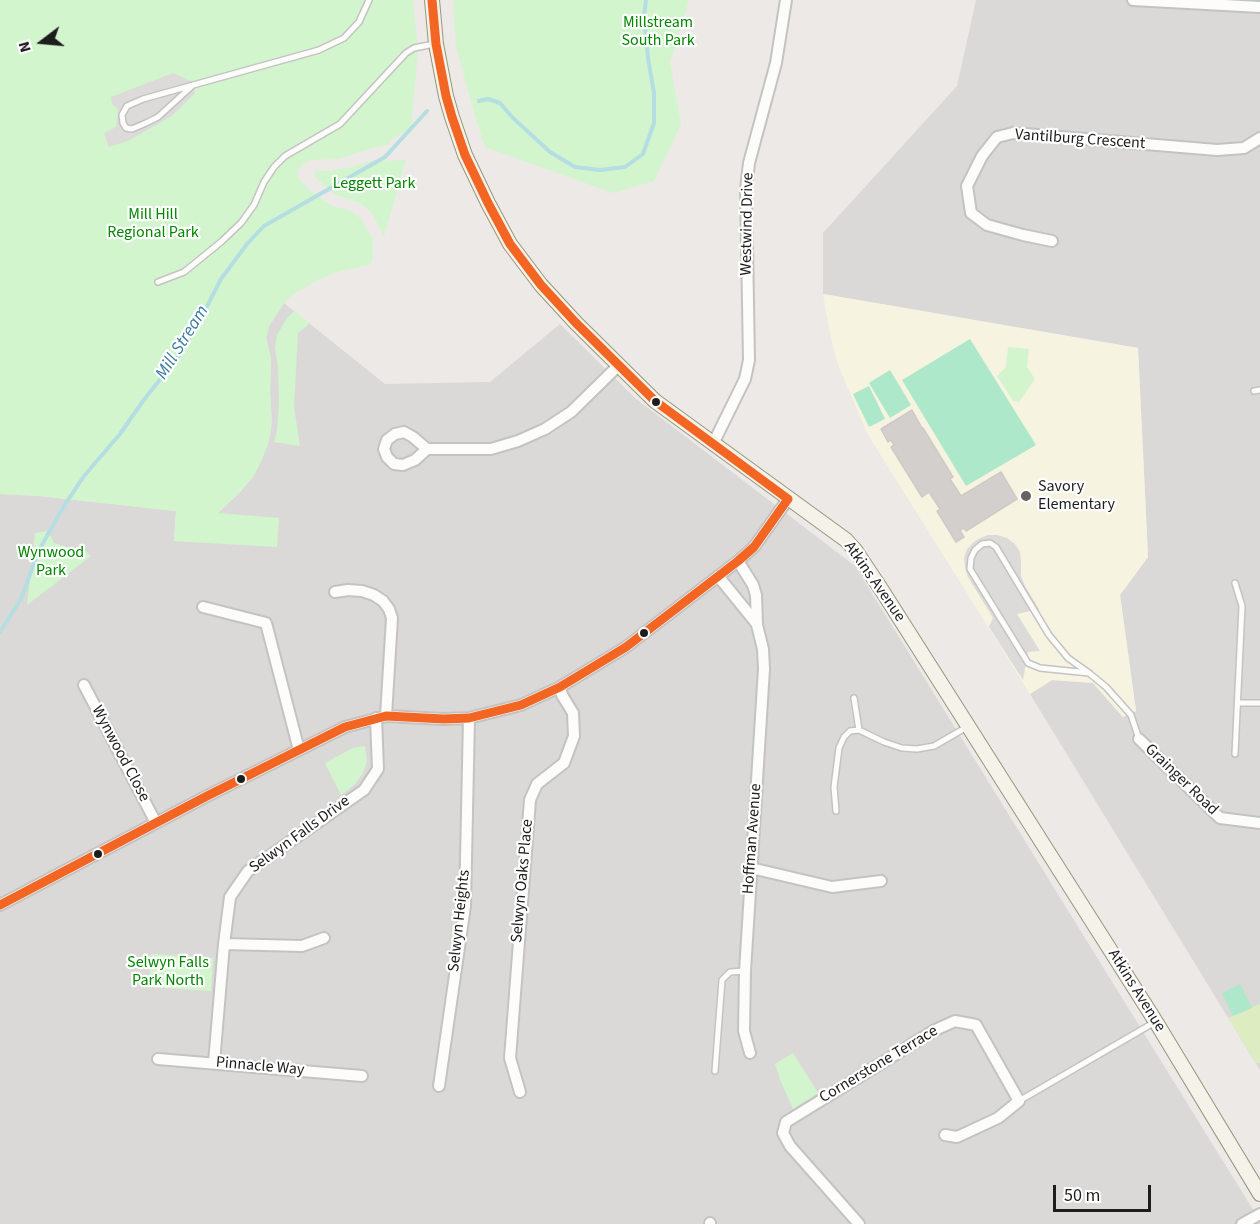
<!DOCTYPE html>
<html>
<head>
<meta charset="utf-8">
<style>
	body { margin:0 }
	#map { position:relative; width:1260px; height:1224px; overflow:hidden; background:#ece9e6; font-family:"Source Sans 3",sans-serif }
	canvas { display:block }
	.north { position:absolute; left:12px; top:12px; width:60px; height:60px; -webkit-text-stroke:4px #fff; paint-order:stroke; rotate:254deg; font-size:16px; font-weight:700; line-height:24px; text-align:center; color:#1d1d1d }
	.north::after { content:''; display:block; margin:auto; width:21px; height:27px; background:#1d1d1d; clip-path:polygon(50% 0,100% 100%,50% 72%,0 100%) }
	.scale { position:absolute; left:1053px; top:1185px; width:98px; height:27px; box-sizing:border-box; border:3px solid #1d1d1d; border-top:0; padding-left:8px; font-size:18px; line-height:21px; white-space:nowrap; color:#1d1d1d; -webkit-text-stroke:4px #fff; paint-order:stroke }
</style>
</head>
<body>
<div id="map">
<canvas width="1260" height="1224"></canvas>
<div class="north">N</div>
<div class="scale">50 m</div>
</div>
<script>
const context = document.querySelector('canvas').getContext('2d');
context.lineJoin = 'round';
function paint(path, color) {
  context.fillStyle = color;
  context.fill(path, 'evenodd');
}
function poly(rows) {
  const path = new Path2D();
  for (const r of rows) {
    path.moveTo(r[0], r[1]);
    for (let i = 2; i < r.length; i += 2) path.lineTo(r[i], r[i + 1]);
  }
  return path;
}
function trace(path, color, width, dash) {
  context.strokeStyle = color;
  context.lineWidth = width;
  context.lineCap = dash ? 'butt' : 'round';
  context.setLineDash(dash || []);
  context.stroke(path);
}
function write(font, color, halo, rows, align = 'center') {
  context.font = font + ' "Source Sans 3",sans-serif';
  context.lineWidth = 4.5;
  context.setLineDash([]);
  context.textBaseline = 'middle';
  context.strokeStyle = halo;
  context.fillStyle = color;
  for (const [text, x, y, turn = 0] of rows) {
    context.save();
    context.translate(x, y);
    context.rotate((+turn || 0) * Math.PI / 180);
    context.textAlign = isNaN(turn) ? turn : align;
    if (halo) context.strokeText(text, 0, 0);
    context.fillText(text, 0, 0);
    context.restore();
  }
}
paint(poly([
	[976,0,1260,0,1260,1070,1030,694,1052,680,1093,683,1123,717,1136,711,1120,595,1148,557,1138,348,823,294,823,233,957,86],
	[284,303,385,384,490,382,560,324,635,398,855,566,1260,1221,1260,1224,0,1224,0,494,39,496,176,511,174,540,217,514,239,493,253,477,261,461,268,444,271,429,270,390,271,359,266,338,269,326]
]), '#dbd9d7');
paint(poly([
	[823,294,1138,348,1148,557,1120,595,1136,711,1123,717,1093,683,1052,680,1030,694,868,435,848,389,837,362,829,329]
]), '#f6f3e0');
paint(poly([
	[1260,1004,1260,1063,1256,1063,1228,1018]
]), '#ddecc1');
paint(poly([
	[0,0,413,0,418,51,411,128,389,141,391,144,365,150,338,159,311,160,303,164,298,170,298,178,307,188,319,197,332,206,351,211,360,218,373,239,372,261,368,265,337,272,318,280,295,293,284,303,269,326,266,339,271,359,270,390,272,421,271,429,268,444,261,461,253,477,239,493,218,513,279,518,277,547,174,541,176,511,39,496,0,494],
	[453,0,689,0,670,62,681,124,654,181,613,193,485,147,476,119,456,47],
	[406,160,384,236,372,213,360,203,336,195,315,177,315,172,321,171,331,171,352,167,372,161],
	[294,311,310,323,298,333,294,407,300,446,274,442,277,431,279,402,278,367,275,348,277,335,287,318],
	[1008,347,1029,349,1027,367,1035,379,1019,402,1013,401,997,376,1006,367],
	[48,531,54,543,73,549,81,546,91,556,27,605,35,533],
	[365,746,367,761,362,775,354,785,341,795,325,763,353,748],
	[151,954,213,958,211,991,149,987],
	[793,1053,818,1093,793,1109,781,1082,775,1064]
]), '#d2f5ce');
paint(poly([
	[970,339,1036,445,966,486,902,380],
	[890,370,911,405,890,418,869,383],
	[869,386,885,419,869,427,853,394],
	[1240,984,1252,1008,1233,1016,1222,993]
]), '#ace8c9');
paint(poly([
	[173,73,191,81,195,93,172,116,128,141,109,147,104,133,116,127,118,114,117,108,112,104,111,97],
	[988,535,997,535,1007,538,1015,544,1020,552,1021,562,1021,576,1025,586,1039,609,1017,614,1040,651,1028,652,1023,680,989,627,993,618,968,577,965,568,964,558,967,549,974,542,980,538]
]), '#dcdbd9');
trace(poly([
	[479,101,488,99,500,103,513,118,550,152,575,167,600,170,625,167,643,154,654,123,654,93,648,58,644,16,646,0],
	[0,632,21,599,39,550,64,506,84,476,120,434,143,401,180,354,200,320,221,279,247,244,264,226,385,157,427,111]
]), '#b5dee3', 4);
const building = poly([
	[912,410,922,428,923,428,953,477,950,479,961,496,1001,472,1017,499,966,531,964,528,960,530,964,537,956,542,937,511,940,509,929,492,922,497,891,447,894,445,891,440,888,442,881,429,912,410]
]);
paint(building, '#d3cfcc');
trace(building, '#d0cac7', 1.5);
const lane = poly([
	[192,86,158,117,146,123,132,129,126,128,123,123,122,115,127,106,143,99,319,50,344,38,359,22,369,0],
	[158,282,184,272,221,242,241,223,254,205,264,182,274,167,285,156,340,124,406,53,414,48,434,44],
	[1254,391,1260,390],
	[1089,673,1040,668,1028,663,970,569,971,558,975,550,982,544,990,543,996,547,1049,635,1068,658,1089,673,1106,687,1131,715,1139,739],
	[854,698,859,730,884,742,902,748,917,749,934,746,967,727],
	[1238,703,1260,703],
	[1235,754,1242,606,1235,583],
	[836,811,834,787,839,748,844,737,850,731,859,730],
	[715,1071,722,980,730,972,745,971],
	[1019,1101,1155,1022]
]);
const street = poly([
	[1133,0,1260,7],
	[1052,241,1023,235,987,225,971,213,967,186,982,156,997,137,1013,133,1217,150,1244,148,1260,138],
	[713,444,745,379,749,360,746,189,749,163,776,63,786,0],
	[427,449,415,460,403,465,394,464,387,457,384,449,387,440,395,434,404,432,413,437,427,449,491,449,518,441,545,429,571,412,619,365],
	[738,561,753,585,756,595,757,625,763,649,764,669,745,971,744,1031,750,1053],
	[718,576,757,624],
	[335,592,348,590,362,591,374,595,383,601,389,609,392,618,386,716],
	[203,607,266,623,299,750],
	[84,685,156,823],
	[1139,739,1220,818,1260,823],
	[751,868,832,887,881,881],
	[0,905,207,796,345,727,386,716,444,719,469,718,521,705,560,687,626,647,738,561,754,547,788,499],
	[224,944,302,946,324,938],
	[158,1059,362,1076],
	[214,1063,224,944,230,897,248,871,364,790,378,769,376,718],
	[439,1086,465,906,469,718],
	[520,1092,510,1058,530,800,537,784,564,763,574,736,573,713,562,695,560,687],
	[710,1224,710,1223],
	[859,1224,790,1146,783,1133,786,1122,935,1030,955,1021,976,1025,1019,1101,998,1118,957,1137,945,1135],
	[1242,1224,1260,1214]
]);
const secondary = poly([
	[432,0,436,44,446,96,452,117,465,155,488,203,510,244,541,285,576,323,655,401,846,540,855,550,883,592,1156,1022,1260,1194]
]);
trace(lane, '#c4c3c2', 8);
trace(street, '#c4c3c2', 14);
trace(secondary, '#97967d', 16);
trace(lane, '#fcfcfb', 5);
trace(street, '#fcfcfb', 10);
trace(secondary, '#f4f2e9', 14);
trace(poly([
	[432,0,436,44,446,96,452,117,465,155,488,203,510,244,541,285,576,323,655,401,788,499],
	[0,905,207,796,345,727,386,716,444,719,469,718,521,705,560,687,626,647,738,561,754,547,788,499]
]), '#f26522', 9);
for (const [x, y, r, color] of [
	[656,402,5,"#1d1d1d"],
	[1026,496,6,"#656463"],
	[644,633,5,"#1d1d1d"],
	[241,779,5,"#1d1d1d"],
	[98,854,5,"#1d1d1d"]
]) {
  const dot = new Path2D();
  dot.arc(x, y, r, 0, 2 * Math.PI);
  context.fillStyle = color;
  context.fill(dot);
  trace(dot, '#fff', 2);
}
write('16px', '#038601', '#fff', [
	["Millstream",658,23],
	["South Park",658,41],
	["Leggett Park",374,184],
	["Mill Hill",153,215],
	["Regional Park",153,233],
	["Wynwood",51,553],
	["Park",51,571],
	["Selwyn Falls",168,963],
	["Park North",168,981]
]);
write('16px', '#1d1d1d', '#fff', [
	["Vantilburg Crescent",1080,140,4],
	["Westwind Drive",748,224,-89],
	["Atkins Avenue",874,582,55],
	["Wynwood Close",120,754,62],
	["Grainger Road",1181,780,44],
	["Selwyn Falls Drive",300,835,-36],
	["Hoffman Avenue",753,839,-86],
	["Selwyn Oaks Place",523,881,-85],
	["Selwyn Heights",460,921,-84],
	["Atkins Avenue",1136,991,58],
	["Cornerstone Terrace",879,1065,-31],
	["Pinnacle Way",260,1067,5]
]);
write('16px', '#1d1d1d', '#fff', [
	["Savory",1038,487],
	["Elementary",1038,505]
], 'left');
write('italic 18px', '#3b7ba6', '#fff', [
	["Mill Stream",183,343,-58]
]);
</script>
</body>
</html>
